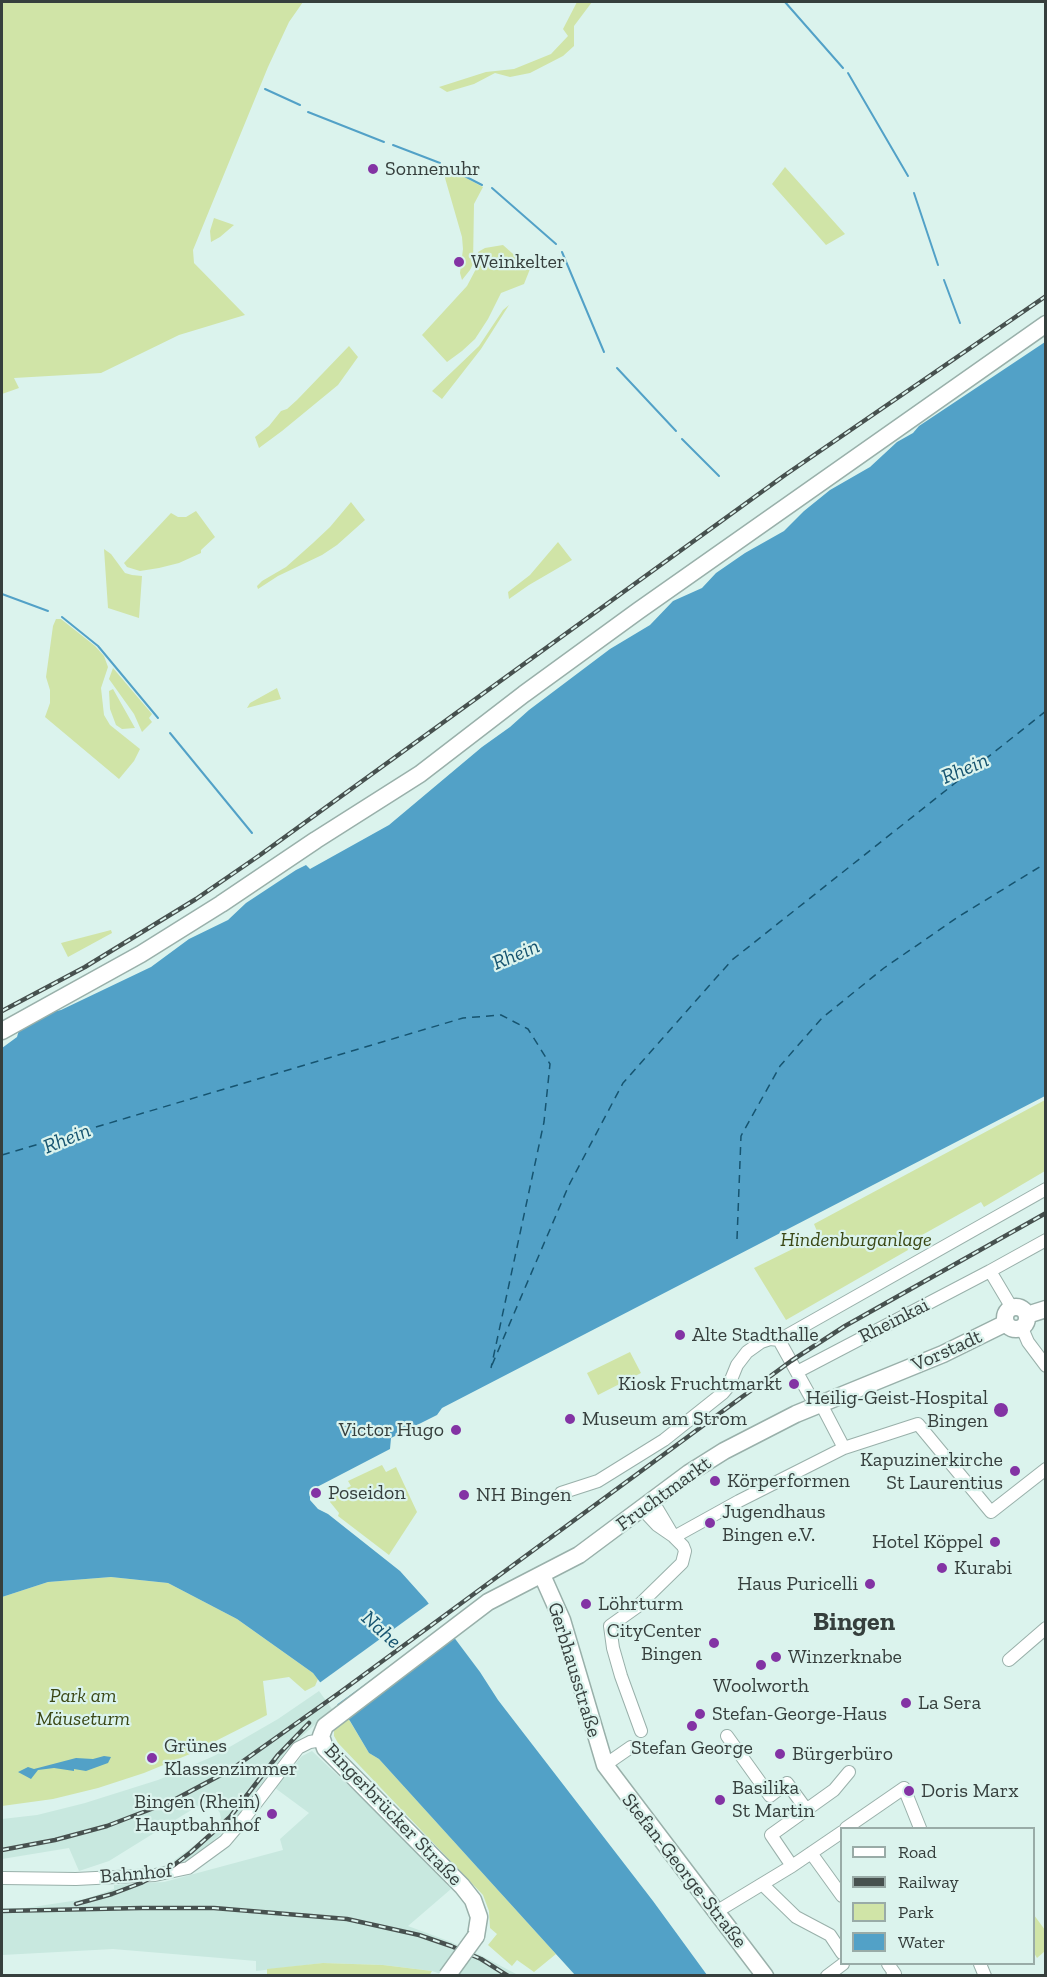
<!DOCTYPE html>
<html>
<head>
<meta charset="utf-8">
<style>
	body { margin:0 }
	#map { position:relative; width:1047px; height:1977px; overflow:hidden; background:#dbf3ed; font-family:"Zilla Slab",serif }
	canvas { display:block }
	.frame { position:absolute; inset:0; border:3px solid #363f3d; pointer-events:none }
	.legend { position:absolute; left:840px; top:1827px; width:195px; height:138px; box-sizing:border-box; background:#dbf3ed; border:2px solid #99aba7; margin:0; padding:8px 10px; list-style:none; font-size:18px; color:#363f3d }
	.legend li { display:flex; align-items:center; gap:12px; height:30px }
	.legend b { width:30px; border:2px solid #99aba7 }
</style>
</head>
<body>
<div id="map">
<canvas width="1047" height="1977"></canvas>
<div class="frame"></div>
<ul class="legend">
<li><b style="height:8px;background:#fff"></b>Road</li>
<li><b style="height:8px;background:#47514f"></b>Railway</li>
<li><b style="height:16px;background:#d0e4a7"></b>Park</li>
<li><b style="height:16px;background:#52a1c7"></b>Water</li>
</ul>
</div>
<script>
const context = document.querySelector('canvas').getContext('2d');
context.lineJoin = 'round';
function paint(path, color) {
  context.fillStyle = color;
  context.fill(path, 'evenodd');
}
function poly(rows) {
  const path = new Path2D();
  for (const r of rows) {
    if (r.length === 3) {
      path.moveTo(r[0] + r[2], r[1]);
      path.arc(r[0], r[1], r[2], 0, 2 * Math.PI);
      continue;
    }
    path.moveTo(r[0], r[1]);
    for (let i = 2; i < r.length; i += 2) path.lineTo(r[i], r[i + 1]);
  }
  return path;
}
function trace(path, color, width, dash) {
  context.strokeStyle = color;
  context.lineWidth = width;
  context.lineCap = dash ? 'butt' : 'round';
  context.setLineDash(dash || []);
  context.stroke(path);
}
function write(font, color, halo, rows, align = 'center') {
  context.font = font + ' "Zilla Slab",serif';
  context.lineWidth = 4.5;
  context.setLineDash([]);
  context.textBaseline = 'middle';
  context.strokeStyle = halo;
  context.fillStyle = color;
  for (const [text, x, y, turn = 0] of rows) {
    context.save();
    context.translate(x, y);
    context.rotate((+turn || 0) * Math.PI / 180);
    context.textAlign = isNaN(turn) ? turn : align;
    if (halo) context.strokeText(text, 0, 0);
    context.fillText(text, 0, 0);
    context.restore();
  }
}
paint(poly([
	[319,1691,332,1709,287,1750,231,1825,207,1846,176,1867,172,1862,207,1836,218,1824,221,1818,220,1813,213,1803,201,1804,109,1861,79,1871,69,1848,2,1859,2,1819,37,1815,85,1803,158,1780,214,1756,278,1719],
	[312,1751,408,1842,451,1889,408,1926,451,1942,482,1956,518,1975,444,1975,432,1971,383,1965,323,1963,256,1971,256,1961,113,1949,2,1955,2,1908,26,1908,85,1899,114,1889,114,1885,164,1882,283,1850,280,1839,309,1813,275,1788,302,1756]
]), '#c8e8df');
paint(poly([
	[2,2,303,2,289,22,268,67,193,250,194,263,245,315,179,335,101,373,14,378,19,388,2,394],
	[577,2,592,2,574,26,574,46,563,56,530,73,510,77,495,73,474,84,447,92,439,87,486,72,514,69,551,54,568,36,563,29],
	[445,167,483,187,474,204,473,264,470,270,462,280,460,273,463,249,462,237,445,178],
	[785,167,845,234,826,245,772,184],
	[214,218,234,225,220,237,211,242,210,231],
	[503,245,530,269,524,284,501,293,488,319,475,339,462,351,447,362,422,335,467,286,477,267,478,252,485,248],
	[509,305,481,349,442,399,432,391,479,346,503,310],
	[349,346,358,357,338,385,282,431,259,448,255,437,269,426,281,411,287,409,297,400],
	[351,502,365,520,337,545,322,555,278,576,258,589,257,586,262,581,286,567,313,543,330,527],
	[196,511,215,537,201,550,201,553,179,563,159,568,140,571,127,567,124,563,171,513,178,517,186,517],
	[558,542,572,560,529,585,509,599,508,592,530,575],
	[104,549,111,554,125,573,132,575,142,576,139,618,108,608],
	[56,619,61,619,95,646,104,656,108,667,101,688,104,715,110,725,140,749,134,761,119,779,45,717,50,703,50,690,46,677,53,626],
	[113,668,152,714,149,718,152,722,142,732,134,714,109,679],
	[277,688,281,699,247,708,250,703],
	[113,689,135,728,122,729,116,725,110,709,109,691],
	[111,930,112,933,68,957,61,943],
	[1045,1100,1045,1171,984,1207,981,1202,906,1244,908,1250,786,1320,754,1268,819,1236,814,1224],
	[630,1352,641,1373,598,1395,587,1373],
	[382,1465,386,1472,396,1467,417,1512,389,1555,338,1516,339,1513,330,1502,331,1496,351,1486,348,1481],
	[111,1577,168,1583,237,1619,313,1673,318,1679,315,1686,305,1691,289,1677,263,1681,267,1715,190,1754,144,1773,98,1788,53,1799,2,1806,2,1597,48,1582],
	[348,1718,369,1753,379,1759,556,1954,534,1972,517,1960,512,1966,488,1945,497,1934,490,1928,489,1911,483,1895,338,1743,334,1736,334,1731,336,1727],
	[1034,1915,1045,1930,1045,1951,1037,1958,1034,1953],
	[323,1963,383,1965,432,1971,429,1976,267,1975,267,1969]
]), '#d0e4a7');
paint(poly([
	[1045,342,1045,1096,442,1408,437,1415,391,1438,390,1449,317,1487,310,1495,310,1500,318,1509,328,1514,400,1571,426,1600,480,1672,498,1700,653,1901,707,1975,575,1975,379,1759,369,1753,350,1721,313,1673,237,1619,168,1583,111,1577,48,1582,2,1597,2,1048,17,1037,19,1030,52,1012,61,1010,151,967,189,939,228,920,246,903,296,870,306,865,310,869,389,825,482,747,510,727,529,710,610,649,650,625,673,601,702,588,716,573,745,553,784,531,804,511,830,490,870,467,897,442,913,433,919,426],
	[104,1756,111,1757,108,1763,86,1771,74,1769,74,1771,54,1768,38,1770,31,1779,18,1772,28,1767,34,1769,76,1758,93,1759]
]), '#52a1c7');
paint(poly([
	[431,1602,448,1624,335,1706,318,1684]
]), '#dbf3ed');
trace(poly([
	[785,2,843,68],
	[848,73,908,176],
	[265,89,300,105],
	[308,112,384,142],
	[393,145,440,163],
	[447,167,482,185],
	[492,188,556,244],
	[914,193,938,265],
	[562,252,604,352],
	[944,280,960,323],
	[617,368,676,431],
	[682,439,719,476],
	[2,594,48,611],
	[62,617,98,646,158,718],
	[170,733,252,833]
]), '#52a1c7', 2);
trace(poly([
	[2,1155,463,1018,501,1015,528,1029,550,1064,544,1122,491,1368],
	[737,1239,741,1136,780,1066,822,1018,884,968,958,917,1046,863],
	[492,1365,569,1185,623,1083,732,960,1046,711]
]), '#165470', 1.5, [8, 6]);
const minor = poly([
	[990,1271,1012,1308],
	[1022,1328,1028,1342,1046,1366],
	[779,1340,1046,1189],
	[779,1340,810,1396,821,1404,844,1448],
	[797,1372,990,1271,1046,1240],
	[561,1493,598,1481,664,1440,723,1393,728,1387,737,1365,747,1352,761,1342,770,1339,779,1340],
	[642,1509,657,1525,673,1536],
	[674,1537,739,1501,844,1448,918,1424,991,1512,1046,1469],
	[1009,1660,1046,1628],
	[641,1731,621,1676,613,1648,610,1626,638,1606,682,1563,685,1551,683,1546,674,1537,652,1500],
	[727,1736,770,1796,787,1783,806,1809],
	[605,1765,631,1747],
	[846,1828,904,1788,920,1828],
	[811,1853,842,1896],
	[792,1866,771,1835,834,1790,849,1772],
	[3,1878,76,1879,155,1875,188,1868,225,1841,246,1816,298,1748,310,1742,322,1740],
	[763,1885,796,1917,830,1935,842,1953],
	[716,1912,792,1866,842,1832],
	[888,1964,895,1974,892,1976],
	[980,1964,985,1976],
	[827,1976,843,1964]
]);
const major = poly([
	[2,1031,141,954,221,904,316,840,420,774,524,694,638,611,1046,324],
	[1016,1318,11],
	[1027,1315,1046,1309],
	[542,1575,562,1620,605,1765,765,1976],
	[476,1936,479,1917,473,1900,462,1886,325,1748,321,1736,325,1726,488,1602,579,1555,689,1473,724,1451,796,1414,943,1354,1006,1323]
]);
trace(minor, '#99b0aa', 14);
trace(major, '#99b0aa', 19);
trace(minor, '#fff', 12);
trace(major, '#fff', 16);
const rail = poly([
	[2,1011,85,967,196,899,260,855,785,475,1046,296],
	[2,1850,55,1840,107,1826,172,1801,232,1769,339,1693,791,1361,845,1326,1046,1213],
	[76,1904,112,1894,141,1883,174,1865,191,1852,230,1817,278,1755,309,1723],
	[2,1911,141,1908,214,1908,347,1919,419,1935,451,1946,481,1959,508,1976]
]);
trace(rail, '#47514f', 4.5);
trace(rail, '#dbf3ed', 2, [7]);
const majorBridge = poly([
	[447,1976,476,1936]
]);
trace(majorBridge, '#99b0aa', 19, []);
trace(majorBridge, '#fff', 16);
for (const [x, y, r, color] of [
	[373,169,6,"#8333a4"],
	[459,262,6,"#8333a4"],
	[680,1335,6,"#8333a4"],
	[794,1384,6,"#8333a4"],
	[1001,1410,8,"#8333a4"],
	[570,1419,6,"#8333a4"],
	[456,1430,6,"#8333a4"],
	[1015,1471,6,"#8333a4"],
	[715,1481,6,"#8333a4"],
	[316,1493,6,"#8333a4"],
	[464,1495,6,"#8333a4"],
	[710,1523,6,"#8333a4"],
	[995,1542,6,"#8333a4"],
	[942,1568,6,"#8333a4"],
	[870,1584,6,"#8333a4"],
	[586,1604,6,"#8333a4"],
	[714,1643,6,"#8333a4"],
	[776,1657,6,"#8333a4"],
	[761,1665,6,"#8333a4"],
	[906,1703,6,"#8333a4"],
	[700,1714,6,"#8333a4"],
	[692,1726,6,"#8333a4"],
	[780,1754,6,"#8333a4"],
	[152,1758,6,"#8333a4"],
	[909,1791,6,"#8333a4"],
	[720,1800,6,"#8333a4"],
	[272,1814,6,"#8333a4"]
]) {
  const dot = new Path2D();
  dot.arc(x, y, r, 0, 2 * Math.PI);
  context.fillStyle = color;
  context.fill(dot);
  trace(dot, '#dbf3ed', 2);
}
write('20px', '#363f3d', '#dbf3ed', [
	["Sonnenuhr",385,169],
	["Weinkelter",471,262],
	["Alte Stadthalle",692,1335],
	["Kiosk Fruchtmarkt",782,1384,"right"],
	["Heilig-Geist-Hospital",988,1398,"right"],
	["Bingen",988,1421,"right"],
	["Museum am Strom",582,1419],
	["Victor Hugo",444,1430,"right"],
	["Kapuzinerkirche",1003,1460,"right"],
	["St Laurentius",1003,1483,"right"],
	["Körperformen",727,1481],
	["Poseidon",328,1493],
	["NH Bingen",476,1495],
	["Jugendhaus",722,1512],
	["Bingen e.V.",722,1535],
	["Hotel Köppel",983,1542,"right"],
	["Kurabi",954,1568],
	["Haus Puricelli",858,1584,"right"],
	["Löhrturm",598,1604],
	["CityCenter",702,1631,"right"],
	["Bingen",702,1654,"right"],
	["Winzerknabe",788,1657],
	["Woolworth",761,1686,"center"],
	["La Sera",918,1703],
	["Stefan-George-Haus",712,1714],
	["Grünes",164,1746],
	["Klassenzimmer",164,1769],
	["Stefan George",692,1748,"center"],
	["Bürgerbüro",792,1754],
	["Basilika",732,1788],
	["St Martin",732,1811],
	["Doris Marx",921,1791],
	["Bingen (Rhein)",260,1802,"right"],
	["Hauptbahnhof",260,1825,"right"]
], 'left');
write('italic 20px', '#3a4714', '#dbf3ed', [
	["Hindenburganlage",856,1240],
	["Park am",83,1696],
	["Mäuseturm",83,1719]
]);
write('20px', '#363f3d', '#dbf3ed', [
	["Rheinkai",894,1321,-27],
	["Vorstadt",947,1351,-24],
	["Fruchtmarkt",664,1494,-36],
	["Gerbhausstraße",574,1670,73],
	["Bingerbrücker Straße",393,1815,46],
	["Stefan-George-Straße",684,1871,52],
	["Bahnhof",136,1874,-5]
]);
write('italic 21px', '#165470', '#dbf3ed', [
	["Rhein",965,769,-23],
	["Rhein",516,955,-23],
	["Rhein",67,1139,-22],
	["Nahe",381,1630,42]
]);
write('bold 26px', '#363f3d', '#dbf3ed', [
	["Bingen",854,1623]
]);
</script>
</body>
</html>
